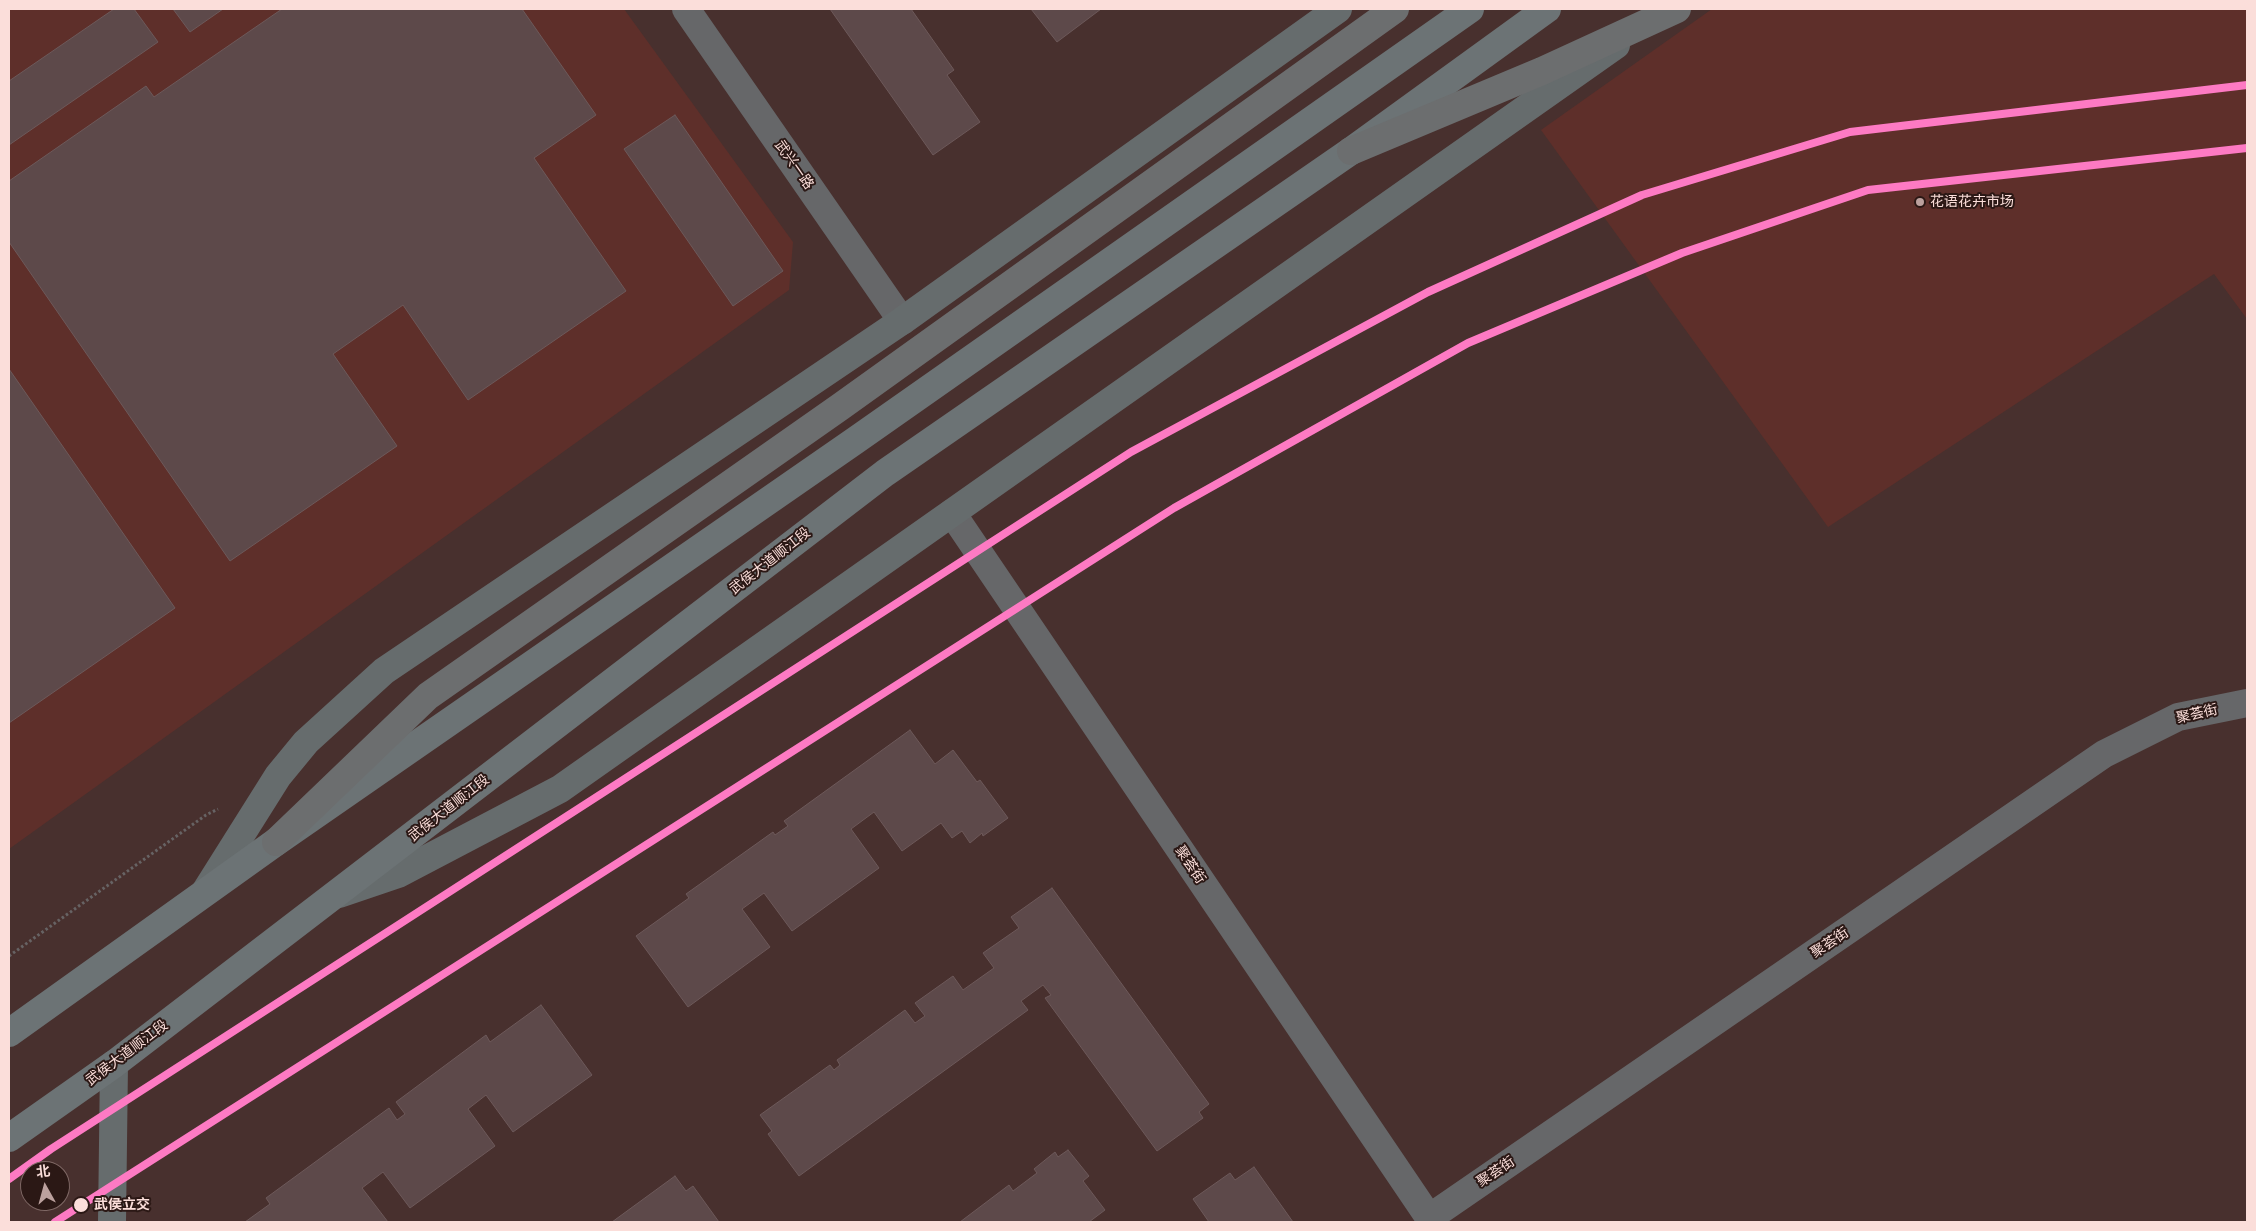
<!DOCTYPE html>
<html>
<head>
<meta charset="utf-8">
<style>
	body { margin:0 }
	#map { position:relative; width:2256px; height:1231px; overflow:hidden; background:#48302e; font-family:Figtree,"Noto Sans SC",sans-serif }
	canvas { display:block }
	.frame { position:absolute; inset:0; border:10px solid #fbdeda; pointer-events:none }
	.north { position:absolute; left:20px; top:1161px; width:50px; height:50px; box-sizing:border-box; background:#2b1815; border:1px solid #7e6764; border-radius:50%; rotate:353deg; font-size:14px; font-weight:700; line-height:20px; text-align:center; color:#fbdeda }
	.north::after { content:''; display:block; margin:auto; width:18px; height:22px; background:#bca19e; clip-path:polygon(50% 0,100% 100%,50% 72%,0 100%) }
</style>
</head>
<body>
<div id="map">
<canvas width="2256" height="1231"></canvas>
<div class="frame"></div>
<div class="north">北</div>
</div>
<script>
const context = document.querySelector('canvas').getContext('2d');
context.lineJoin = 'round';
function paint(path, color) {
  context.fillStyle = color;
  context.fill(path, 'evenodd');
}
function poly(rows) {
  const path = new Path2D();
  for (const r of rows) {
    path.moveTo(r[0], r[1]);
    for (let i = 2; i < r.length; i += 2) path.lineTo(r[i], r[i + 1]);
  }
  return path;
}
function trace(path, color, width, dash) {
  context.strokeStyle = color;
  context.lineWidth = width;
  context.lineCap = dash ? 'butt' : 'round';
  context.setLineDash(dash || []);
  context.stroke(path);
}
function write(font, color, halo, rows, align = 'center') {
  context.font = font + ' Figtree,"Noto Sans SC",sans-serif';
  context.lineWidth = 4;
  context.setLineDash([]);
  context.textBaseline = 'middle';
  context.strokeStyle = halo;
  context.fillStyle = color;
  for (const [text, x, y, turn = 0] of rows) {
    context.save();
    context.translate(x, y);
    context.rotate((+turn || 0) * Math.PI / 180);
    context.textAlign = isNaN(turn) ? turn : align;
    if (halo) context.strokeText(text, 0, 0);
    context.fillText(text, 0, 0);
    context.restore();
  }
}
paint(poly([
	[9,9,624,9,793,242,789,290,9,849],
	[1712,9,2247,9,2247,319,2214,274,1828,527,1541,130]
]), '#5e2f2a');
const building = poly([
	[114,9,134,9,158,42,9,145,9,81,114,9],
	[173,9,223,9,190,32,173,9],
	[282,9,522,9,596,115,534,158,626,291,468,400,403,305,333,354,397,446,230,561,9,242,9,181,146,86,154,97,282,9],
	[830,9,911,9,954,70,947,75,980,122,933,155,830,9],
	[1031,9,1101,9,1057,42,1031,9],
	[675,115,783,271,733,306,624,149,675,115],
	[9,369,175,608,9,723,9,369],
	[910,730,935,764,953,750,977,782,980,780,1008,818,983,836,982,833,970,843,962,831,952,838,941,823,902,851,874,812,851,829,879,868,792,931,764,893,742,909,770,947,688,1007,636,936,689,898,686,894,773,832,775,835,788,826,784,821,910,730],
	[1052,888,1209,1104,1199,1112,1203,1118,1157,1151,1045,998,1051,995,1043,985,1021,1001,1028,1010,799,1176,768,1134,772,1131,760,1115,830,1065,834,1070,840,1065,837,1060,905,1010,915,1023,925,1016,915,1003,953,976,963,990,994,968,983,953,1019,928,1011,917,1052,888],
	[541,1005,592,1075,513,1132,486,1095,468,1109,495,1146,410,1208,383,1172,362,1188,388,1222,245,1222,270,1204,266,1198,389,1108,397,1120,405,1114,396,1102,486,1035,490,1042,541,1005],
	[1068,1150,1089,1176,1083,1181,1105,1210,1089,1222,960,1222,1009,1185,1013,1191,1037,1173,1034,1169,1055,1152,1058,1157,1068,1150],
	[1254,1167,1293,1222,1209,1222,1193,1199,1230,1173,1235,1180,1254,1167],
	[675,1176,686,1191,693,1186,719,1222,612,1222,675,1176]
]);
paint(building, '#5d494a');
trace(building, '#6d595a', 1);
trace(poly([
	[9,956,206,815,218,809]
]), '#676364', 3, [2.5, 2.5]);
trace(poly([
	[686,9,902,321],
	[952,513,1432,1222],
	[1429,1218,2104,754,2178,717,2247,703]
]), '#666769', 28);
trace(poly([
	[205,892,278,776,306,742,384,671,902,321,1338,9],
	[339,894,398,874,560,789,1616,45],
	[112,1222,114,1064]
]), '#666c6d', 28);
trace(poly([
	[9,1033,276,842,856,440,1470,9],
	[9,1138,114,1064,885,473,1351,151,1547,9]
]), '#6c7375', 28);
trace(poly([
	[276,842,428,696,840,407,1395,9]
]), '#6c6e6f', 28);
trace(poly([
	[1351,151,1542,71,1677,9]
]), '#6c6e6f', 28);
trace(poly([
	[9,1179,51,1149,1131,452,1428,292,1642,195,1850,132,2247,85],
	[55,1222,1174,508,1468,343,1682,253,1868,190,2247,148]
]), '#fd7ac3', 8);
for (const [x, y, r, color] of [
	[1920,202,5,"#bca19e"],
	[81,1205,8,"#fbdeda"]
]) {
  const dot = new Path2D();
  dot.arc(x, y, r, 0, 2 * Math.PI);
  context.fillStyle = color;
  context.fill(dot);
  trace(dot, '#2b1815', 2);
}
write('14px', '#fbdeda', '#2b1815', [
	["武兴一路",794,165,55],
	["武侯大道顺江段",770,561,-38],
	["聚荟街",2197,714,-13],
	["武侯大道顺江段",449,808,-38],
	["聚荟街",1190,865,56],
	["聚荟街",1830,943,-34],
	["武侯大道顺江段",127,1053,-37],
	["聚荟街",1496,1172,-34]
]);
write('14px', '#fbdeda', '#2b1815', [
	["花语花卉市场",1930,202]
], 'left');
write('bold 14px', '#fbdeda', '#2b1815', [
	["武侯立交",94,1205]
], 'left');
</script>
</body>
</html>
